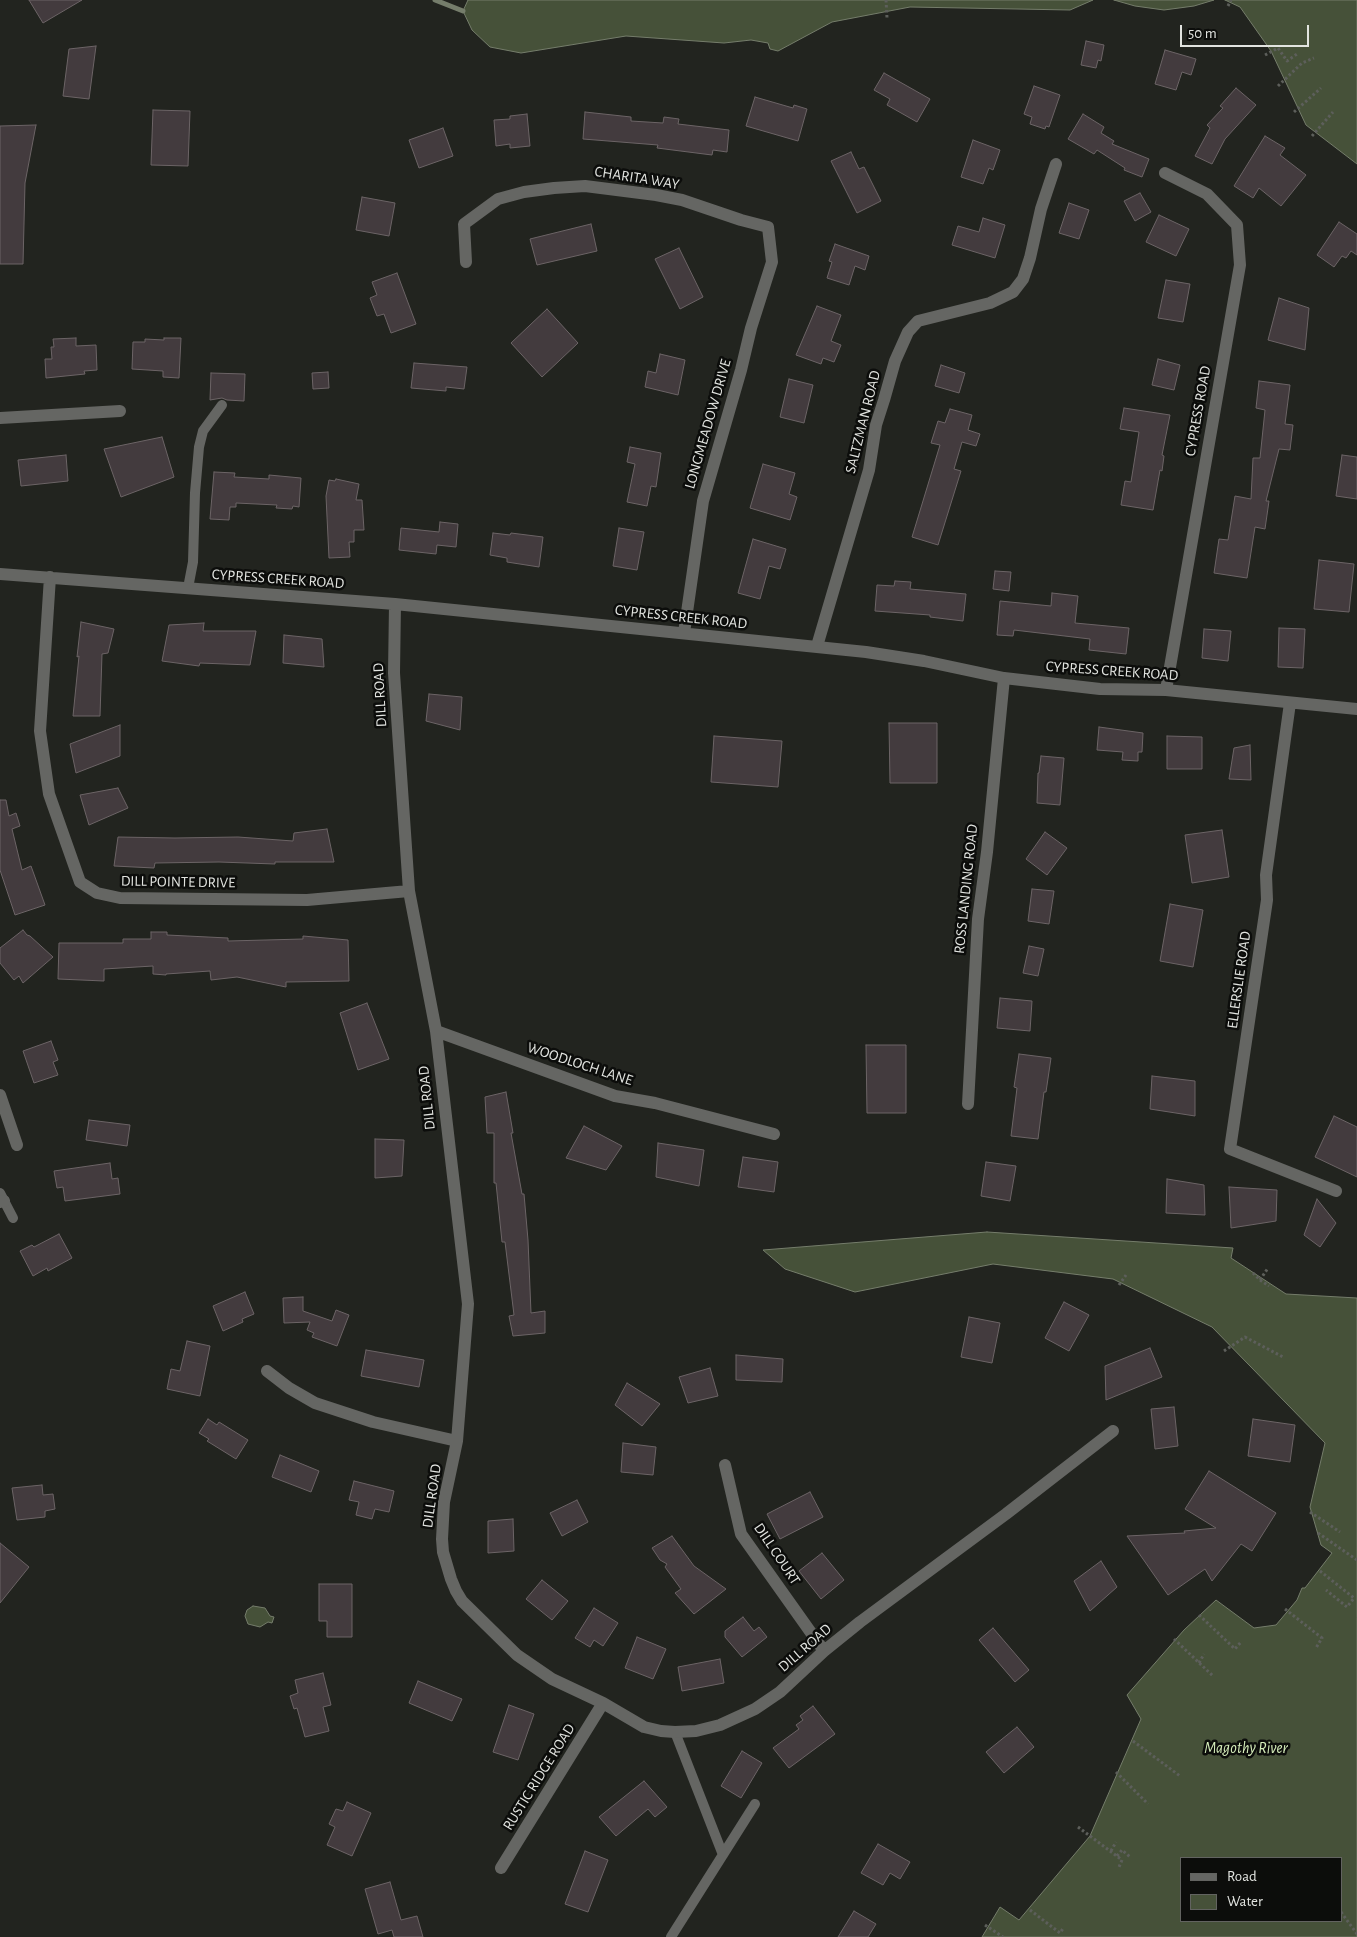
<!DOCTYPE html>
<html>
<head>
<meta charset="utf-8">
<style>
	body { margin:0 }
	#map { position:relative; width:1357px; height:1937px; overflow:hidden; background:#22241f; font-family:"Alegreya Sans",sans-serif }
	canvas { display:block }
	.legend { position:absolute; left:1180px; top:1857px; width:162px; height:65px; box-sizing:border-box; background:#0c0d0b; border:1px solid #626360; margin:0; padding:6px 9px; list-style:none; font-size:15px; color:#e2e4e0 }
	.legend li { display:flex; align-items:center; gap:10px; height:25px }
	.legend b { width:25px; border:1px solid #626360 }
	.scale { position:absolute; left:1180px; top:25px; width:129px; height:22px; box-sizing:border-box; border:2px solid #e2e4e0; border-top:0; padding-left:6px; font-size:15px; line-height:18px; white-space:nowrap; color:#e2e4e0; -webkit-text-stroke:4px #0c0d0b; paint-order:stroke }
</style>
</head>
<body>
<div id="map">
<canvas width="1357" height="1937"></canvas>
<ul class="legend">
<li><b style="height:6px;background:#656663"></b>Road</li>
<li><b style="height:14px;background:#465139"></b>Water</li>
</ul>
<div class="scale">50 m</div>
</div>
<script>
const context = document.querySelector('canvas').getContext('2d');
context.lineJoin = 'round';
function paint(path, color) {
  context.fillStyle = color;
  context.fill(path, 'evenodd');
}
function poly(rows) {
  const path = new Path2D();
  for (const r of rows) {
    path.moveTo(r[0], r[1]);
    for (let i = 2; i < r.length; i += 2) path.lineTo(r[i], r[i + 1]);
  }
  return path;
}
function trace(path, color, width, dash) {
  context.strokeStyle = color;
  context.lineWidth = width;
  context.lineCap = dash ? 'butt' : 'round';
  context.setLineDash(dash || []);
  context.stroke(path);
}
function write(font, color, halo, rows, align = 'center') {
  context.font = font + ' "Alegreya Sans",sans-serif';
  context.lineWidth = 5;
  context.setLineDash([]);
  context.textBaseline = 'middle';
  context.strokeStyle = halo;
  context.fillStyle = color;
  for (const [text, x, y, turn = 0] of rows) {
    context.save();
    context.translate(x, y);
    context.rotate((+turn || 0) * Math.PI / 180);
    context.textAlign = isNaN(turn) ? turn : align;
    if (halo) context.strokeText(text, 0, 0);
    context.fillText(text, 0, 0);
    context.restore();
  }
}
const water = poly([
	[468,0,1093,0,1070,10,910,7,832,22,778,51,770,49,768,43,751,40,724,43,626,36,521,53,490,47,472,30,463,11,468,0],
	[1114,0,1214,0,1194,6,1164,10,1135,6,1114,0],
	[1225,0,1357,0,1357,164,1306,125,1271,51,1240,7,1225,0],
	[987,1232,1233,1248,1231,1258,1286,1294,1357,1298,1357,1937,982,1937,1000,1907,1019,1920,1090,1836,1141,1719,1127,1695,1184,1630,1216,1600,1254,1628,1276,1625,1297,1600,1302,1588,1305,1588,1332,1553,1321,1545,1310,1507,1325,1443,1212,1327,1113,1279,993,1264,855,1292,785,1269,763,1250,987,1232],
	[1181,1858,1341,1858,1341,1921,1181,1921,1181,1858],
	[253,1606,265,1608,270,1616,274,1617,272,1623,268,1622,260,1627,248,1624,245,1616,247,1610,253,1606]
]);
paint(water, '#465139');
trace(water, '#757d6b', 1);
trace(poly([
	[435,0,463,11]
]), '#757d6b', 5);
const building = poly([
	[29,0,82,0,43,23,29,0],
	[1086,41,1104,45,1101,61,1098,60,1096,68,1081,65,1086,41],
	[96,46,89,99,63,96,69,49,96,46],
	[1165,50,1196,59,1191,75,1182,72,1176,90,1155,84,1165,50],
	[884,73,930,99,917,122,887,105,890,99,874,90,884,73],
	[1034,86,1060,95,1049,127,1046,126,1045,129,1030,124,1032,117,1024,114,1034,86],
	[1236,88,1256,105,1225,139,1212,164,1195,156,1210,128,1207,125,1223,108,1220,106,1236,88],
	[755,97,793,108,794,105,807,109,798,141,746,126,755,97],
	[153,110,190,111,188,166,151,165,153,110],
	[585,112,631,117,631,121,663,123,664,117,679,119,678,124,729,130,727,152,713,150,712,155,657,148,658,145,583,139,585,112],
	[527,114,530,146,510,148,510,144,496,146,494,120,510,119,510,116,527,114],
	[1083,114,1104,127,1101,133,1114,141,1112,144,1149,159,1142,177,1124,170,1125,168,1097,150,1094,154,1068,139,1083,114],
	[36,125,25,183,23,264,0,264,0,126,36,125],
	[443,128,453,156,419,168,409,140,443,128],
	[1265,136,1285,148,1280,155,1306,175,1281,206,1259,188,1253,198,1234,186,1265,136],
	[973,140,1000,150,993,170,989,168,983,184,961,177,973,140],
	[851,152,859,169,864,167,881,201,857,213,831,161,851,152],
	[1140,193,1151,212,1135,221,1124,201,1140,193],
	[362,197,395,203,389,236,356,230,362,197],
	[1069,203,1089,210,1079,239,1059,233,1069,203],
	[1159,215,1189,229,1176,256,1146,242,1159,215],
	[983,218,1005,225,995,258,952,245,958,226,979,232,983,218],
	[1339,222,1357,234,1357,255,1351,251,1346,258,1342,256,1334,267,1317,255,1339,222],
	[591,224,597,251,537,265,530,239,591,224],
	[835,244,869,256,865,270,855,266,849,285,827,278,832,262,829,261,835,244],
	[679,248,703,297,680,309,655,259,679,248],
	[397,273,416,324,391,333,384,314,377,316,370,298,377,295,372,282,397,273],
	[1166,280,1190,284,1183,322,1158,318,1166,280],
	[1279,298,1309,308,1305,350,1268,340,1279,298],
	[817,306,841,315,831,341,841,345,834,362,823,358,821,364,796,355,817,306],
	[547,309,578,343,542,377,511,343,547,309],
	[76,338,76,346,96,345,97,370,84,371,85,374,46,378,45,359,52,359,51,347,54,347,53,339,76,338],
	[164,338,181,338,179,378,163,377,163,371,132,369,133,342,145,342,145,339,164,340,164,338],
	[660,354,685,360,678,395,645,387,648,371,656,373,660,354],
	[1158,359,1180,365,1174,390,1152,385,1158,359],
	[414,363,467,367,464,389,446,387,446,391,411,388,414,363],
	[941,365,965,373,959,393,935,386,941,365],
	[328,372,329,388,313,389,312,373,328,372],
	[211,373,245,374,244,401,227,400,222,398,210,400,211,373],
	[789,379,813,385,804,423,780,417,789,379],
	[1259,381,1290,385,1285,424,1293,425,1290,450,1279,449,1266,501,1269,501,1265,529,1255,527,1247,578,1214,573,1219,539,1228,540,1235,496,1251,499,1253,458,1260,458,1265,410,1256,408,1259,381],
	[1124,408,1170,415,1162,455,1164,456,1162,471,1160,470,1153,510,1121,505,1125,481,1131,482,1139,432,1120,429,1124,408],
	[950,409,972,415,968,430,980,434,976,446,962,442,954,469,961,471,938,545,912,537,940,445,931,443,938,421,945,423,950,409],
	[162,437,174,477,121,497,104,449,162,437],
	[630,447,661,453,656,487,651,486,647,506,627,502,635,464,627,462,630,447],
	[66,455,68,481,21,486,18,460,66,455],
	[1342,455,1357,457,1357,499,1336,496,1342,455],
	[763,464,795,473,789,494,797,497,790,520,750,508,763,464],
	[214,472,235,473,234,477,269,479,269,475,301,478,299,507,293,506,292,509,276,508,277,505,236,503,236,507,230,507,229,520,210,519,214,472],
	[336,479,359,484,356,500,362,500,364,530,354,530,354,542,349,542,350,557,329,558,326,496,329,480,335,481,336,479],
	[440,522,458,524,456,547,437,545,436,554,399,550,401,528,439,532,440,522],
	[619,528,644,532,637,570,613,566,619,528],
	[493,533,510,535,511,533,543,537,539,567,507,562,507,558,490,555,493,533],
	[753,539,786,549,780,569,769,566,760,599,738,593,753,539],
	[1319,560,1354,564,1349,612,1314,609,1319,560],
	[995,571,1011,572,1009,591,993,589,995,571],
	[895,581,911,582,910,589,966,594,963,621,930,617,930,615,875,611,877,585,894,586,895,581],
	[1052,593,1078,596,1075,623,1129,628,1126,654,1089,650,1090,639,1014,630,1013,636,997,635,1000,601,1051,606,1052,593],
	[81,622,114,629,108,653,102,654,100,716,73,716,79,656,77,657,81,622],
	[204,623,203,631,256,631,250,665,200,663,199,666,162,661,169,625,204,623],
	[1279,628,1305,629,1303,668,1278,667,1279,628],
	[1204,629,1231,631,1228,661,1202,658,1204,629],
	[284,635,322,639,324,667,283,663,284,635],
	[429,694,462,697,460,730,426,721,429,694],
	[889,723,937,723,937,783,890,783,889,723],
	[120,725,120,756,76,773,70,744,120,725],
	[1099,727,1143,733,1142,752,1138,752,1138,761,1122,760,1123,752,1097,750,1099,727],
	[714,736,782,741,778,787,711,782,714,736],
	[1167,736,1202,737,1202,769,1167,769,1167,736],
	[1250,745,1251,780,1229,779,1234,748,1250,745],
	[1041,756,1064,758,1060,805,1037,803,1038,773,1039,773,1041,756],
	[118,788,128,808,89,825,80,795,118,788],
	[0,800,6,800,9,816,16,813,20,826,12,829,22,870,31,866,45,905,15,915,0,870,0,800],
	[327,829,334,862,275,862,275,864,219,862,155,863,154,868,114,866,118,837,175,838,238,837,293,841,294,833,327,829],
	[1222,830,1229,877,1192,883,1185,835,1222,830],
	[1045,832,1067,848,1047,875,1026,859,1045,832],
	[1032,889,1054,891,1049,924,1028,921,1032,889],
	[1170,904,1203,910,1193,967,1160,961,1170,904],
	[23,930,27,935,30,936,53,957,23,983,19,976,14,980,0,963,0,948,23,930],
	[151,932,167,932,167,935,228,938,228,941,303,939,303,936,348,940,349,981,286,982,286,987,237,977,211,980,210,971,166,974,166,975,153,974,153,966,104,969,104,981,58,979,59,943,123,943,123,939,151,939,151,932],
	[1029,946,1044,949,1038,976,1023,973,1029,946],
	[1000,998,1032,1001,1030,1031,997,1028,1000,998],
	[367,1003,389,1059,358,1070,340,1013,367,1003],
	[51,1041,58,1060,53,1062,58,1075,34,1083,23,1051,51,1041],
	[866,1045,906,1045,906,1113,867,1113,866,1045],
	[1019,1054,1051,1058,1046,1092,1044,1092,1038,1139,1011,1136,1017,1088,1014,1087,1019,1054],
	[1152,1076,1195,1081,1195,1116,1150,1109,1152,1076],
	[506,1092,513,1133,511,1133,522,1194,524,1194,528,1240,531,1313,545,1311,545,1333,513,1336,509,1316,514,1315,505,1242,502,1242,496,1183,494,1183,494,1133,487,1133,485,1097,506,1092],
	[1334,1116,1357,1127,1357,1177,1315,1157,1334,1116],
	[89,1120,130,1125,127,1146,86,1140,89,1120],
	[584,1126,622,1146,606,1170,566,1158,584,1126],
	[375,1139,404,1140,402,1176,375,1178,375,1139],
	[658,1143,704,1150,699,1186,656,1177,658,1143],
	[743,1157,778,1162,774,1192,738,1187,743,1157],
	[986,1162,1016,1166,1010,1201,981,1196,986,1162],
	[110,1163,112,1179,118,1178,120,1194,65,1201,63,1187,57,1188,54,1171,110,1163],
	[1167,1179,1204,1185,1205,1215,1166,1213,1167,1179],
	[1229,1187,1277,1190,1276,1221,1231,1228,1229,1187],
	[1317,1199,1336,1223,1320,1247,1304,1235,1317,1199],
	[59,1234,72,1258,48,1271,47,1268,33,1276,20,1251,32,1245,34,1247,59,1234],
	[245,1292,254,1314,242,1319,243,1322,223,1331,213,1306,245,1292],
	[303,1297,303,1311,332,1321,336,1310,349,1315,337,1346,312,1337,314,1333,307,1330,310,1322,284,1323,283,1298,303,1297],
	[1064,1302,1089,1315,1069,1351,1045,1338,1064,1302],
	[969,1317,1000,1323,992,1363,961,1357,969,1317],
	[187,1341,210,1346,200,1396,167,1389,171,1369,180,1371,187,1341],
	[1150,1348,1162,1377,1106,1400,1105,1366,1150,1348],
	[366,1350,424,1360,419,1387,361,1376,366,1350],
	[736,1355,783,1359,782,1382,736,1380,736,1355],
	[710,1368,718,1396,688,1403,679,1377,710,1368],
	[627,1383,660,1404,642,1426,615,1405,627,1383],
	[1174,1407,1178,1446,1155,1449,1151,1409,1174,1407],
	[208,1419,217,1425,219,1422,248,1440,236,1459,207,1441,209,1439,199,1433,208,1419],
	[1253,1419,1295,1425,1290,1462,1248,1456,1253,1419],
	[623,1443,656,1447,653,1475,621,1472,623,1443],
	[280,1455,319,1471,311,1492,272,1477,280,1455],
	[1209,1471,1276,1513,1252,1551,1241,1544,1212,1581,1205,1569,1168,1595,1127,1536,1185,1533,1184,1531,1216,1528,1185,1509,1209,1471],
	[354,1481,394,1491,389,1512,375,1509,372,1519,356,1515,359,1502,349,1500,354,1481],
	[42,1485,43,1495,53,1494,55,1509,45,1511,45,1517,17,1520,12,1488,42,1485],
	[810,1492,823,1517,780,1539,767,1514,810,1492],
	[577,1500,588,1522,562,1536,550,1513,577,1500],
	[513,1519,514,1551,488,1553,488,1521,513,1519],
	[672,1536,694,1566,726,1589,694,1614,675,1593,681,1589,665,1567,667,1564,660,1560,652,1548,672,1536],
	[0,1543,29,1567,0,1603,0,1543],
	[822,1553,844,1580,821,1599,799,1571,822,1553],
	[1101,1561,1117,1587,1090,1611,1074,1581,1101,1561],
	[542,1580,568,1601,552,1620,526,1599,542,1580],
	[319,1584,352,1584,352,1637,327,1637,327,1621,319,1621,319,1584],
	[594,1608,618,1623,603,1646,594,1640,590,1647,575,1638,594,1608],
	[743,1617,754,1631,759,1627,767,1637,742,1657,725,1637,725,1631,743,1617],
	[993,1628,1029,1670,1015,1682,979,1640,993,1628],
	[637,1637,666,1649,653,1679,625,1668,637,1637],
	[720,1659,724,1683,682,1691,678,1667,720,1659],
	[323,1673,331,1705,323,1707,329,1731,305,1737,297,1708,294,1709,290,1696,298,1693,295,1680,323,1673],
	[418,1681,462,1699,452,1721,409,1703,418,1681],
	[509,1705,534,1714,518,1760,493,1752,509,1705],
	[813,1706,835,1734,789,1768,773,1748,799,1729,796,1725,803,1720,800,1716,813,1706],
	[1017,1727,1034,1747,1004,1773,986,1752,1017,1727],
	[742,1751,762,1763,741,1798,721,1786,742,1751],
	[644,1781,667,1807,655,1817,648,1809,616,1836,599,1817,644,1781],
	[347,1802,371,1813,352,1856,327,1845,335,1827,329,1824,336,1809,343,1811,347,1802],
	[878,1844,910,1862,900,1879,890,1873,883,1885,861,1873,878,1844],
	[585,1851,608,1860,588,1912,565,1904,585,1851],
	[390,1882,401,1920,417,1916,423,1937,394,1937,392,1930,378,1934,365,1889,390,1882],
	[854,1911,876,1924,868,1937,838,1937,854,1911]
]);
paint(building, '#433b3e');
trace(building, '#6c6466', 1);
trace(poly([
	[886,0,887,18],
	[1228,6,1231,0],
	[1265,55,1278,48,1287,61,1297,54],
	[1278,86,1302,63,1314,58],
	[1294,112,1321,88],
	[1312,136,1333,112],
	[1253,1273,1260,1280,1268,1268],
	[1260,1280,1269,1286],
	[1119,1285,1126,1275],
	[1224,1351,1245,1337,1283,1357],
	[1310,1512,1340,1532],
	[1318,1533,1357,1560],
	[1320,1571,1354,1598,1347,1607,1326,1590],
	[1285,1609,1322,1638,1316,1648],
	[1199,1615,1235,1649,1241,1642],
	[1174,1639,1213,1676],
	[1199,1663,1204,1654],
	[1133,1741,1180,1776],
	[1116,1772,1148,1804],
	[1078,1827,1122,1860,1119,1867],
	[1111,1851,1116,1842],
	[1117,1856,1122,1850,1130,1857],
	[1030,1910,1060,1933,1064,1927],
	[1341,1912,1357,1934],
	[985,1925,1003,1937]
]), '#5d5f5b', 3, [2.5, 2.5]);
trace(poly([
	[188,588,193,562,195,493,199,447,203,431,222,405],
	[0,1193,13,1218],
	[675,1732,723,1855],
	[671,1937,755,1804]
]), '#656663', 10);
trace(poly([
	[1165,173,1207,194,1237,225,1240,265,1166,690],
	[466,262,464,224,498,199,524,192,554,188,585,186,656,195,682,200,741,220,768,227,772,262,751,328,741,370,703,501,684,633],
	[0,418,120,411],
	[0,574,395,604,866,652,924,661,1004,678,1100,689,1166,690,1357,709],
	[50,577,40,731,49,794,80,882,97,893,120,898,307,900,409,891],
	[395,604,394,673,409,891,436,1031,468,1304,457,1441,444,1502,442,1539,443,1552,451,1579,456,1591,462,1601,517,1655,552,1679,603,1703,644,1727,661,1731,675,1732,696,1731,720,1725,755,1709,780,1692,824,1651,860,1622,1006,1514,1113,1431],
	[817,646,869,470,876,425,884,400,895,361,908,332,918,321,990,303,1013,292,1023,279,1030,258,1041,209,1056,164],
	[1290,703,1266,875,1267,900,1230,1149,1336,1191],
	[436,1031,615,1096,655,1103,774,1134],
	[0,1095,17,1145],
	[968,1104,978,919,987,852,1004,678],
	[0,1202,4,1201],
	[267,1371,289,1388,315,1403,373,1422,457,1441],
	[725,1465,741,1534,824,1651],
	[501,1868,603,1703]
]), '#656663', 12);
write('15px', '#e2e4e0', '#0c0d0b', [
	["CHARITA WAY",637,178,9],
	["CYPRESS ROAD",1198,411,-80],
	["SALTZMAN ROAD",863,422,-76],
	["LONGMEADOW DRIVE",708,424,-74],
	["CYPRESS CREEK ROAD",278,579,4],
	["CYPRESS CREEK ROAD",681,617,6],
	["CYPRESS CREEK ROAD",1112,671,4],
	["DILL ROAD",380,695,-93],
	["DILL POINTE DRIVE",178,882,1],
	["ROSS LANDING ROAD",966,889,-84],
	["ELLERSLIE ROAD",1239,980,-82],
	["WOODLOCH LANE",580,1064,18],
	["DILL ROAD",427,1098,-96],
	["DILL ROAD",432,1496,-82],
	["DILL COURT",777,1554,56],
	["DILL ROAD",805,1648,-41],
	["RUSTIC RIDGE ROAD",539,1777,-58]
]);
write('italic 16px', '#d6eebb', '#0c0d0b', [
	["Magothy River",1246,1748]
]);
</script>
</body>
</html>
